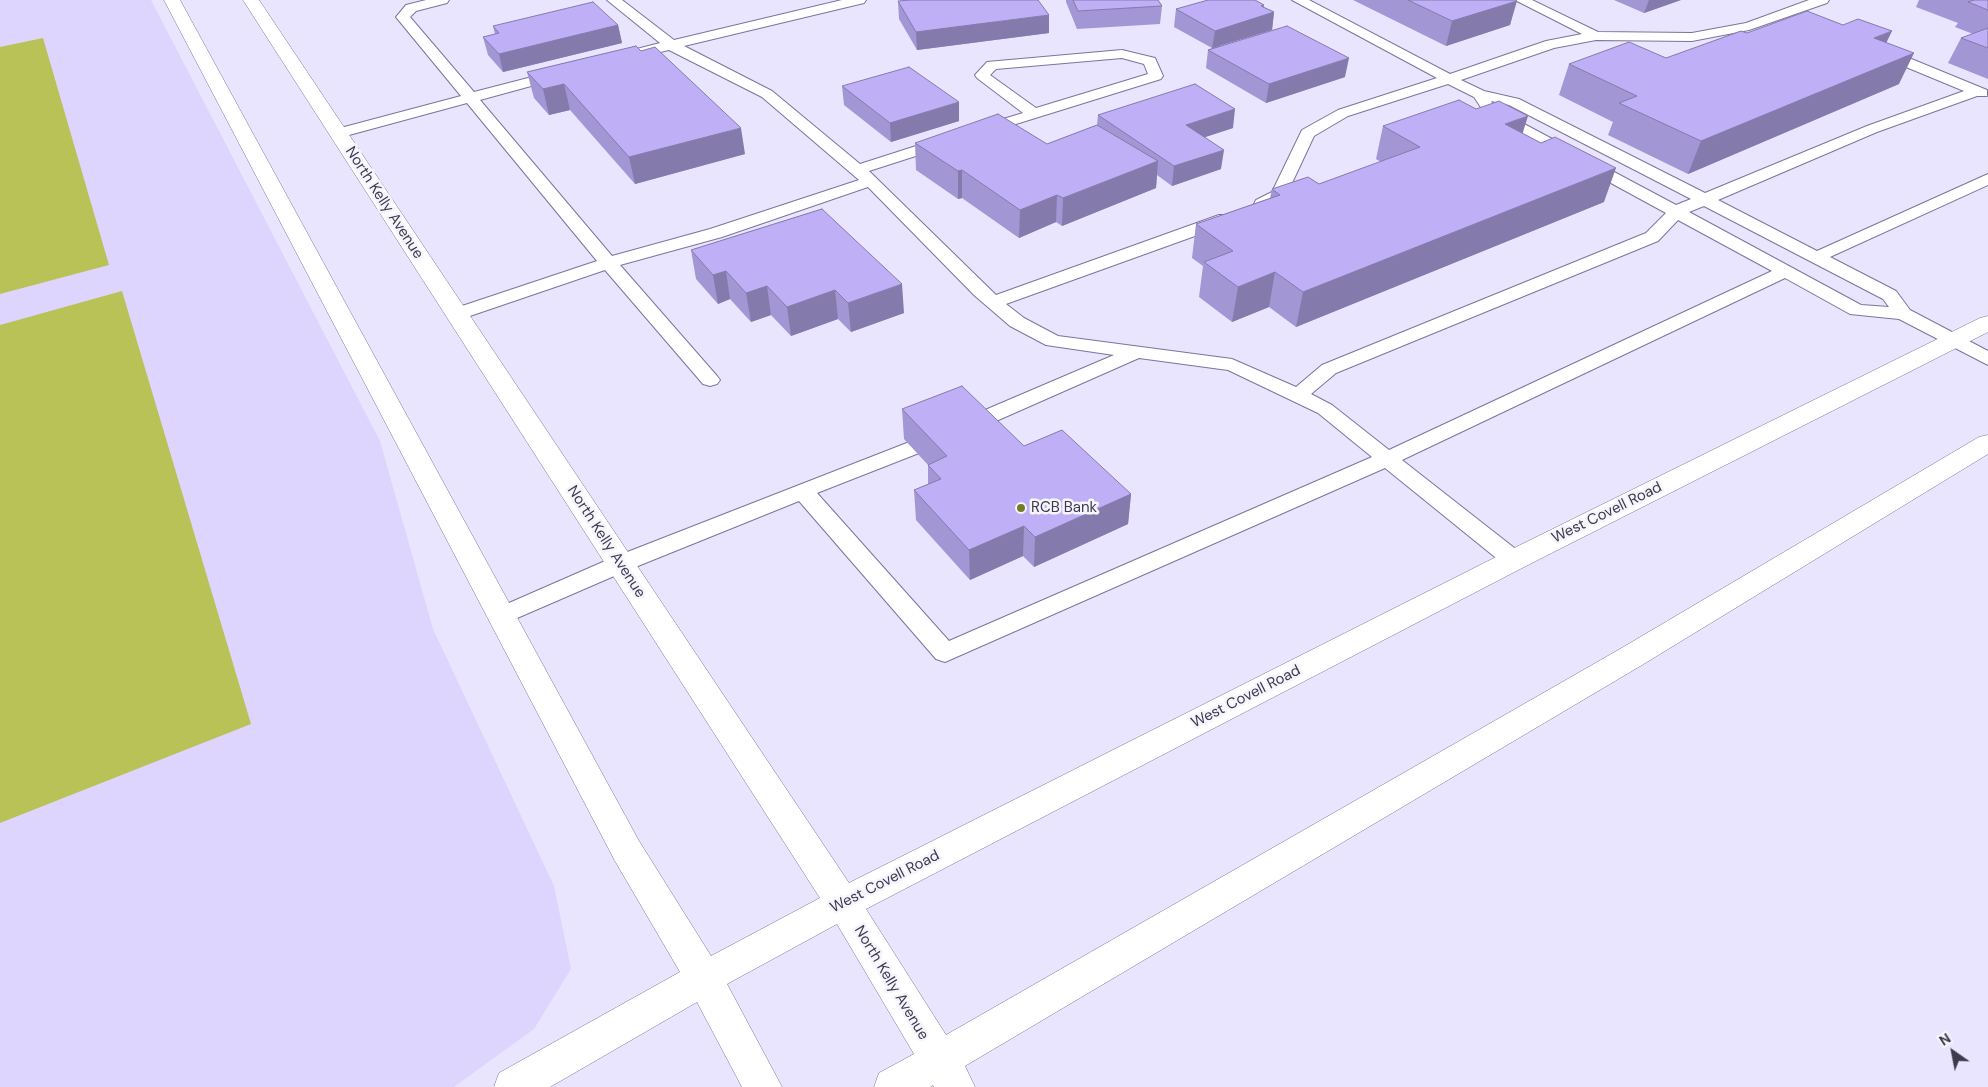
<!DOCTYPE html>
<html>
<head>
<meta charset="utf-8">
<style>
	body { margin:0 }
	#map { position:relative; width:1988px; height:1087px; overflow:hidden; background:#e9e5ff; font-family:"DM Sans",sans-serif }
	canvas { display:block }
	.north { position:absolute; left:1928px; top:1027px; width:50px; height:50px; -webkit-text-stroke:4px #f6f5fd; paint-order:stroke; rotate:327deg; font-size:14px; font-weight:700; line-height:20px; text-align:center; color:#3d3a4b }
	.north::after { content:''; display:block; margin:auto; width:18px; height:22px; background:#3d3a4b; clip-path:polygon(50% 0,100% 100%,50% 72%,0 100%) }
</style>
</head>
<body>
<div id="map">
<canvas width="1988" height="1087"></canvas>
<div class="north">N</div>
</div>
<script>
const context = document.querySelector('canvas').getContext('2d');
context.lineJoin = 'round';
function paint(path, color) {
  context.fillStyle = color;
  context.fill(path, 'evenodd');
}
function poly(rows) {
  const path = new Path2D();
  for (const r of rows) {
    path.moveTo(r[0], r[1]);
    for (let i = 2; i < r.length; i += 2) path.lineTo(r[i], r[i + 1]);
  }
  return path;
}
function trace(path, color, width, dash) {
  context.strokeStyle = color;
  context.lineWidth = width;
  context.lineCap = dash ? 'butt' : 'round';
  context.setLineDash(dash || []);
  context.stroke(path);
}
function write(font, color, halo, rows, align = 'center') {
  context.font = font + ' "DM Sans",sans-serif';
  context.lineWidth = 5;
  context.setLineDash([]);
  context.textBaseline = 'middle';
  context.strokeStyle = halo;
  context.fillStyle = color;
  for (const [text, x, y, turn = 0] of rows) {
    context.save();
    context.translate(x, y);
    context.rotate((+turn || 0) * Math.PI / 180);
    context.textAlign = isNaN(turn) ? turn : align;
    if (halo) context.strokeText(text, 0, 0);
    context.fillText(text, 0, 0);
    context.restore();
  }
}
paint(poly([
	[0,0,151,0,380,441,433,629,554,886,571,969,534,1029,454,1087,0,1087]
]), '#ddd5fe');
paint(poly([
	[43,38,109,265,0,294,0,47],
	[122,291,251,724,0,823,0,325]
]), '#b8c256');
const lane = poly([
	[426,0,449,0,447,3,416,11,410,17,474,92,559,70,564,71,566,74,564,77,480,100,612,256,710,229,859,180,762,97,669,50,626,60,621,59,619,56,621,53,660,43,607,0,622,0,674,40,842,0,866,0,864,3,684,46,772,91,860,164,938,139,950,139,952,142,950,145,869,171,996,295,1219,215,1231,215,1233,219,1231,223,1006,304,1024,318,1058,336,1232,359,1296,387,1322,365,1646,233,1666,213,1486,115,1474,97,1448,84,1348,116,1314,136,1285,198,1268,208,1256,208,1254,204,1256,200,1272,192,1302,130,1338,110,1437,78,1292,0,1309,0,1450,74,1546,41,1582,34,1515,0,1532,0,1598,32,1692,33,1746,23,1809,0,1829,0,1827,3,1749,30,1692,41,1596,40,1554,48,1461,80,1484,91,1519,99,1705,193,1867,126,1964,91,1877,55,1875,52,1877,49,1887,49,1987,90,1987,96,1977,96,1877,132,1718,200,1817,251,1988,174,1988,185,1830,257,1896,291,1910,310,1988,351,1988,365,1899,319,1850,314,1785,278,1402,460,1522,554,1525,560,1522,566,1514,568,1506,566,1385,468,945,662,936,659,799,501,628,570,501,625,493,622,489,616,493,610,612,558,912,441,919,443,922,448,919,453,817,493,949,641,1372,457,1318,413,1228,370,1139,358,978,429,971,430,964,429,961,424,964,419,1114,355,1046,345,1010,326,974,295,868,187,722,237,620,265,717,376,720,380,717,384,710,386,703,384,605,270,464,318,450,318,448,314,450,310,597,261,467,103,338,138,330,133,333,130,461,96,396,17,406,5,426,0],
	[1491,101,1509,105,1691,199,1676,205,1496,109,1491,101],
	[1704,206,1883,299,1889,307,1861,305,1689,212,1704,206],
	[1678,220,1772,271,1389,450,1332,405,1311,394,1336,373,1658,241,1678,220],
	[1122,50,1155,58,1163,76,1161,79,987,133,982,135,974,130,977,127,1023,113,977,78,975,75,987,62,1122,50],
	[1122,58,1144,64,1148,74,1036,108,990,75,996,69,1122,58]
]);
const secondary = poly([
	[164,0,180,0,639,841,711,956,820,898,243,0,259,0,849,883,1504,553,1980,318,1988,316,1988,332,1524,567,866,909,946,1035,1620,649,1979,437,1988,435,1988,454,1642,665,965,1066,975,1087,934,1087,933,1085,930,1087,874,1087,879,1073,914,1054,837,924,727,984,782,1087,742,1087,697,1002,550,1087,494,1087,499,1073,680,972,615,861,164,0]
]);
trace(lane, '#7c749b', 2);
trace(secondary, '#7c749b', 1);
paint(lane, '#fff');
paint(secondary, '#fff');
paint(poly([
	[1066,0,1158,0,1162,6,1160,24,1077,29,1066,2],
	[1353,0,1516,0,1510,25,1446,46],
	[1614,0,1681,0,1644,13],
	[1919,0,1988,0,1988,79,1948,63,1961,38,1973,34,1955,27,1958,23,1916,7],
	[898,1,1049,33,917,50,899,19],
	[1264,5,1263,7,1274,12,1272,30,1219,46,1345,77,1266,103,1206,68,1208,50,1212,48,1174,27,1176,9],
	[618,25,622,43,503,72,488,55,483,37,495,34,493,26],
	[1747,33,1886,43,1899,84,1688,174,1608,135,1613,122,1559,95,1569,64,1666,58],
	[636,46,745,154,635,184,570,110,549,115,534,98,527,72],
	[842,86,959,121,891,142,844,105],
	[1098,115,1233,128,1205,137,1221,169,1172,186,1157,175,1156,188,1062,226,1056,222,1019,238,962,198,958,199,916,170,915,143,1047,144,1097,125],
	[1383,126,1522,133,1604,202,1296,327,1269,307,1232,322,1199,297,1203,266,1192,258,1196,224,1270,198,1272,189,1319,184,1381,162,1376,159],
	[822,209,904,313,851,332,838,319,791,336,771,315,751,322,730,299,718,304,696,279,691,250],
	[902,409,1024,446,1131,494,1128,524,1034,567,1023,556,970,580,916,520,914,490,928,484,928,465,904,439]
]), '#a396d4');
paint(poly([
	[1649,0,1681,0,1644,13],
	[1517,1,1510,25,1446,46,1452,21],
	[1264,5,1262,16,1274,12,1272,30,1212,48,1215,31],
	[1049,15,1049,33,917,50,916,32],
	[618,25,622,43,503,72,499,54],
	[1892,31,1877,62,1874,38],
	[1914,53,1899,84,1688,174,1701,141],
	[1349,58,1345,77,1266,103,1269,84],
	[564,84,570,110,549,115,543,89],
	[959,102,959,121,891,142,890,123],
	[1235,109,1233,128,1184,144,1186,125],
	[1528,116,1518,148,1505,124],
	[741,128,745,154,635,184,629,157],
	[1224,150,1221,169,1172,186,1174,166],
	[1158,161,1156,188,1062,226,1063,198],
	[1616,168,1604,202,1296,327,1303,292],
	[962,170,962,198,958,199,958,171],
	[1057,195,1056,222,1019,238,1020,210],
	[726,271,730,299,718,304,713,275],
	[1275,272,1269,307,1232,322,1238,287],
	[902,284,904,313,851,332,848,303],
	[767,286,771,315,751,322,746,293],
	[835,290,838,319,791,336,787,307],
	[1131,494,1128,524,1034,567,1035,537],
	[1024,526,1023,556,970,580,969,550]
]), '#857aac');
const building = poly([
	[910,0,1038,0,1049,15,916,32,898,1,910,0],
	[1073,0,1158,0,1162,6,1078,11,1073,0],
	[1208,0,1255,0,1264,5,1261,6,1274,12,1215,31,1176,9,1208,0],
	[1408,0,1516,0,1517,1,1452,21,1408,0],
	[1974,0,1988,0,1988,10,1968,2,1974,0],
	[593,2,618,25,499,54,483,37,499,33,493,26,593,2],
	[1807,11,1843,25,1858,19,1892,31,1874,38,1914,53,1701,141,1619,103,1637,96,1569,64,1629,42,1666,58,1741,31,1747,33,1807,11],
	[1287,26,1349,58,1269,84,1208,50,1287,26],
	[1988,28,1988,48,1961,38,1988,28],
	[636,46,641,51,655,47,741,128,629,157,564,84,543,89,527,72,636,46],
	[909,67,959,102,890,123,842,86,909,67],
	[1195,84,1235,109,1186,125,1224,150,1174,166,1098,115,1195,84],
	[1459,100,1476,109,1499,101,1528,116,1505,124,1541,143,1555,137,1616,168,1303,292,1275,272,1238,287,1204,262,1233,251,1196,224,1280,195,1272,189,1308,177,1319,184,1420,147,1383,126,1459,100],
	[998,114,1047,144,1097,125,1158,161,1063,198,1057,195,1020,210,962,170,958,171,915,143,998,114],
	[822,209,902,284,848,303,835,290,787,307,767,286,746,293,726,271,713,275,691,250,822,209],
	[962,386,1024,446,1062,430,1131,494,1035,537,1024,526,969,550,914,490,941,479,928,465,947,456,902,409,962,386]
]);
paint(building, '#beaff6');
trace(building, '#857aac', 1);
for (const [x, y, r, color] of [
	[1021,508,5,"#757c26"]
]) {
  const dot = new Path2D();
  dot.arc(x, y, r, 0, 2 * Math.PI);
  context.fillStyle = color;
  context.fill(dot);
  trace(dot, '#f6f5fd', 2);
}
write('15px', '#3d3a4b', '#f6f5fd', [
	["North Kelly Avenue",384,203,57],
	["West Covell Road",1607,513,-26],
	["North Kelly Avenue",606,542,57],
	["West Covell Road",1246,697,-27],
	["West Covell Road",885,882,-27],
	["North Kelly Avenue",891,983,59]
]);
write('15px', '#3d3a4b', '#f6f5fd', [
	["RCB Bank",1031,508]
], 'left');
</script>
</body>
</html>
